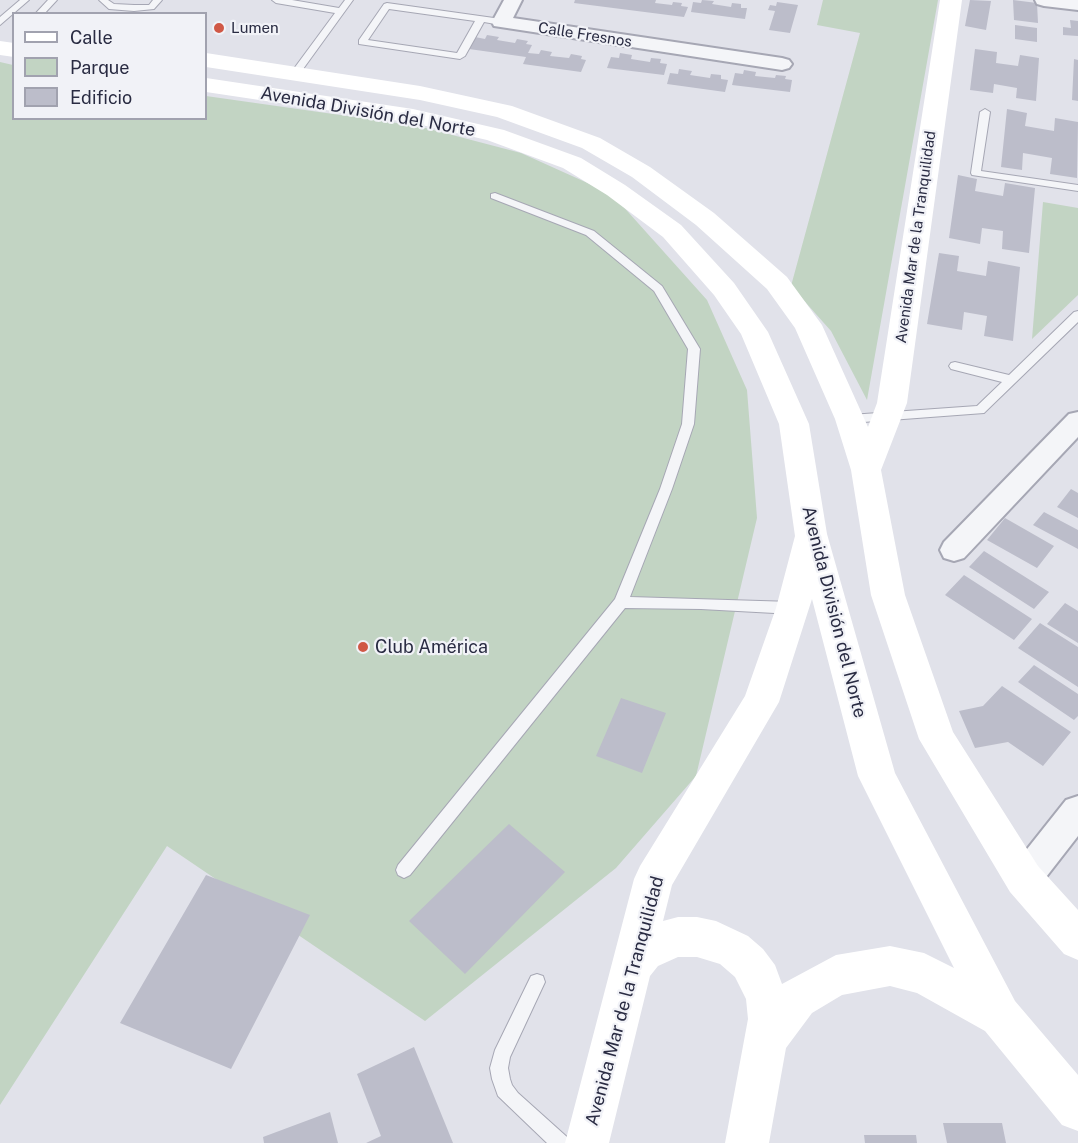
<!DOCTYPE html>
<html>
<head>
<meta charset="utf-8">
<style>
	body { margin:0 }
	#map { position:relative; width:1078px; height:1143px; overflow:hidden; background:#e1e2ea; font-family:"Public Sans",sans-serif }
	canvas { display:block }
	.legend { position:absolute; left:12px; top:12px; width:195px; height:108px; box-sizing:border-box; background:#f1f2f7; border:2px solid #a1a2af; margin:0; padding:8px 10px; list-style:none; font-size:18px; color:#292b42 }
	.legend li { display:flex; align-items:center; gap:12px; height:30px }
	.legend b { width:30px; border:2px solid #a1a2af }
</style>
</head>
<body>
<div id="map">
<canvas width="1078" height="1143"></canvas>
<ul class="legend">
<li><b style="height:8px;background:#fff"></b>Calle</li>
<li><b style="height:16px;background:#c2d4c3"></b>Parque</li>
<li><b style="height:16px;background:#bcbdca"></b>Edificio</li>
</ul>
</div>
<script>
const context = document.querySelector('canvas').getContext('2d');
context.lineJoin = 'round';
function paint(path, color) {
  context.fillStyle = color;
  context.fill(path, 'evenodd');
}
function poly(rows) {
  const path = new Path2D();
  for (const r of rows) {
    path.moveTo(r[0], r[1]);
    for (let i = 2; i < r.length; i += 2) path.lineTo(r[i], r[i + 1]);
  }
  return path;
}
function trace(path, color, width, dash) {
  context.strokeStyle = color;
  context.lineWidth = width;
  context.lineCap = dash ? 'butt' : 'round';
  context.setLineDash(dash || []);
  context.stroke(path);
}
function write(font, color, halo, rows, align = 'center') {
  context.font = font + ' "Public Sans",sans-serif';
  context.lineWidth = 4.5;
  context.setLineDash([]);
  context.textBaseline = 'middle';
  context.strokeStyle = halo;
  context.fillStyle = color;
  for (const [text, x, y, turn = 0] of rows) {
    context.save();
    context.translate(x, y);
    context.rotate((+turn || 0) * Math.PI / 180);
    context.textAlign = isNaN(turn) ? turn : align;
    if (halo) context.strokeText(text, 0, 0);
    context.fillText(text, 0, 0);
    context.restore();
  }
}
paint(poly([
	[823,0,938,0,867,400,831,331,791,286,860,33,817,25],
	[0,62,13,65,14,118,206,118,206,96,418,126,521,153,612,194,707,300,747,390,757,518,696,776,616,868,425,1021,167,846,0,1105],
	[1043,202,1078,208,1078,295,1032,339]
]), '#c2d4c3');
paint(poly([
	[575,0,656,0,655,3,672,5,673,2,682,3,681,6,688,7,684,17,574,3],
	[702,0,714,1,712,4,731,7,732,3,741,4,741,8,747,8,745,19,691,12,693,2,701,3],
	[970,0,991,1,986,30,965,26],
	[1013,0,1037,3,1038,23,1014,20],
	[777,2,798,5,790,33,769,30,775,11,768,10,770,5,776,6],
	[1070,20,1078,21,1078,36,1063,35,1063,27,1071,28],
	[1015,25,1037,28,1037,42,1015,39],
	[487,35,499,37,497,40,515,43,517,39,528,41,526,44,532,45,528,53,539,54,541,50,552,52,550,56,569,58,571,54,582,56,581,59,586,60,581,72,523,64,526,57,469,49,475,37,485,39],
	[975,49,997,52,996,63,1018,66,1020,55,1039,58,1036,101,1016,98,1017,88,994,84,993,93,970,90],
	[620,53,632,55,631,59,650,62,651,58,661,59,660,63,667,64,664,75,607,68,611,57,619,58],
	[1074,59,1078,60,1078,101,1072,100],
	[679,69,692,71,690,75,710,78,711,74,721,75,721,79,728,80,725,92,667,84,670,73,678,74],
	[744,70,756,72,755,76,775,78,776,75,786,76,785,79,792,80,790,92,732,85,735,73,743,74],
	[1007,109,1027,113,1025,126,1054,131,1055,118,1078,122,1077,178,1050,174,1052,158,1023,153,1022,170,1001,167],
	[958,175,977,179,975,191,1003,196,1005,183,1035,188,1029,253,1002,249,1003,231,982,228,980,244,949,238],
	[939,253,959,256,957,271,986,276,988,261,1020,267,1013,341,984,336,987,316,964,312,962,330,927,324],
	[1071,489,1078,493,1078,518,1057,507],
	[1044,512,1078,530,1078,549,1033,525],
	[1005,518,1054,546,1037,568,987,540],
	[984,551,1049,592,1034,609,969,567],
	[964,575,1032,619,1014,640,945,595],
	[1065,603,1078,611,1078,643,1047,624],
	[1040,623,1078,647,1078,687,1018,648],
	[1034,665,1078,694,1078,716,1074,720,1018,682],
	[1002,686,1071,732,1043,766,1008,742,975,748,959,711,983,706],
	[621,698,666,713,642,773,596,756],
	[509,824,565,872,465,974,409,921],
	[206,875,310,915,231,1069,120,1023],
	[414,1047,453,1143,366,1143,381,1136,357,1074],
	[330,1112,338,1143,264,1143,263,1137],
	[943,1123,1002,1123,1006,1143,947,1143],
	[864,1135,916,1135,917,1143,865,1143]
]), '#bcbdca');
const lane = poly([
	[20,0,29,0,0,25,0,17,20,0],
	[48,0,57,0,44,14,35,14,48,0],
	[99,0,108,0,114,4,134,5,149,5,153,0,162,0,154,9,134,11,109,9,99,0],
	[272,0,292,0,339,8,345,0,353,0,298,76,295,77,290,74,335,13,276,3,272,0],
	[387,3,501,19,505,22,501,25,484,22,465,56,460,59,359,44,359,40,384,4,387,3],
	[389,9,475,21,457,53,368,40,389,9],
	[985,109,990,112,981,171,1078,185,1078,191,972,175,971,173,980,112,985,109],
	[495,193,594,231,662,286,700,349,694,424,672,489,630,597,793,602,798,604,800,608,798,612,793,614,701,609,625,608,410,875,404,878,398,875,396,870,398,865,615,599,660,489,682,424,688,349,654,291,586,235,491,198,491,194,495,193],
	[1078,311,1078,322,984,413,850,423,844,419,850,415,977,406,1002,382,951,369,949,366,951,363,955,362,1009,375,1074,312,1078,311],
	[537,974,543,976,545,982,510,1057,508,1068,510,1079,512,1085,518,1093,567,1137,570,1143,547,1143,498,1096,492,1079,490,1068,495,1050,531,976,537,974]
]);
const street = poly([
	[504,0,522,0,513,18,782,58,789,60,792,64,789,68,782,70,494,26,492,22,504,0],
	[1035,0,1078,0,1078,10,1044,6,1037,4,1035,0],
	[1078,412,1078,437,964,558,954,561,944,558,940,550,944,542,1069,414,1078,412],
	[1078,796,1078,836,1036,890,1024,895,1012,890,1007,879,1012,868,1066,800,1078,796]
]);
trace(lane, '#a6a7b4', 2);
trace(street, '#a6a7b4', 4);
paint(lane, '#f4f5f8');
paint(street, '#f4f5f8');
paint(poly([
	[940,0,962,0,907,403,881,470,905,595,953,732,1038,866,1078,910,1078,960,1064,954,1010,892,919,739,871,595,851,470,835,419,795,328,767,289,696,225,632,177,582,148,497,117,420,100,206,67,206,53,420,86,512,106,600,138,650,167,714,213,787,277,822,325,868,427,877,403,940,0],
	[0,41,14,43,14,57,0,55,0,41],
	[206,78,413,109,504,130,581,158,625,185,681,225,734,283,768,332,809,424,827,534,895,773,1015,1001,1078,1075,1078,1131,1062,1125,985,1031,917,993,890,986,842,995,812,1013,786,1048,769,1143,725,1143,748,1019,746,999,735,977,720,964,697,957,678,957,658,966,650,976,609,1143,565,1143,634,879,640,866,745,696,776,608,795,536,779,424,741,334,714,295,663,237,607,195,563,168,487,140,413,123,206,92,206,78],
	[812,599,858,776,954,968,924,953,890,946,836,955,782,984,775,965,763,949,748,936,716,921,697,917,678,917,663,921,672,885,779,702,812,599]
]), '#fff');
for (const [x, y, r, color] of [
	[219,28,6,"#d05846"],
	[363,647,6,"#d05846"]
]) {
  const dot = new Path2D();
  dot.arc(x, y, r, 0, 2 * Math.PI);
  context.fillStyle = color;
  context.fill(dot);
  trace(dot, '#f1f2f7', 2);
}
write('15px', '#292b42', '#f1f2f7', [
	["Lumen",231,28]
], 'left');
write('15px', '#292b42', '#f1f2f7', [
	["Calle Fresnos",585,35,9],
	["Avenida Mar de la Tranquilidad",916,237,-82]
]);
write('18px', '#292b42', '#f1f2f7', [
	["Avenida División del Norte",368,112,10],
	["Avenida División del Norte",834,612,76],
	["Avenida Mar de la Tranquilidad",625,1001,-75]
]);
write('18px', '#292b42', '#f1f2f7', [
	["Club América",375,647]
], 'left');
</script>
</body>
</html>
